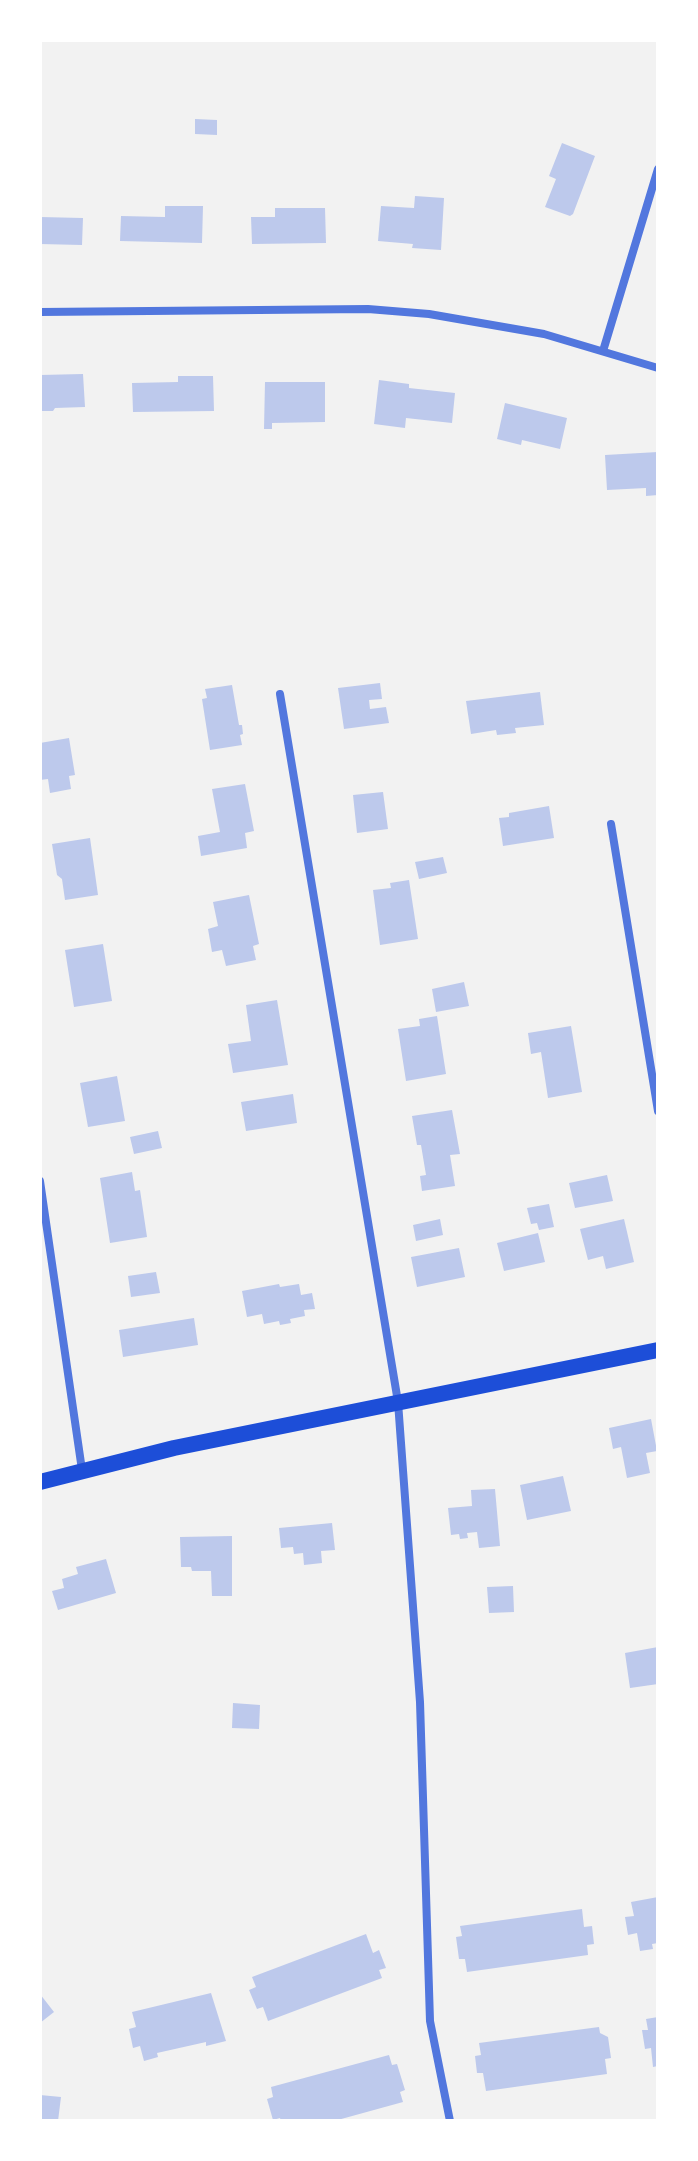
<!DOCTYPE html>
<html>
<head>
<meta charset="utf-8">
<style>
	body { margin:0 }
	#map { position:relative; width:698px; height:2161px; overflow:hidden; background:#f2f2f2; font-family:"Alegreya Sans",sans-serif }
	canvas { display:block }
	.frame { position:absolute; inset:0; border:42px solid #fff; pointer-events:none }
</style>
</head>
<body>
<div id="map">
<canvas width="698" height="2161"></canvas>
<div class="frame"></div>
</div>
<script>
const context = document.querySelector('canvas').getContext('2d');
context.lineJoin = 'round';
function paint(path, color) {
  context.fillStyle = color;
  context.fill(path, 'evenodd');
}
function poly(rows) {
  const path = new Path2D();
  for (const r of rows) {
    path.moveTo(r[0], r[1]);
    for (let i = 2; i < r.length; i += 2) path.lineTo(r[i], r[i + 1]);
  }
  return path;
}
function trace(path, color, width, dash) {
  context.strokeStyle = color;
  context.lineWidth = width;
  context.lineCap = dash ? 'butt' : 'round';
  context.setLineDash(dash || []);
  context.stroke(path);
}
paint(poly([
	[195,119,217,120,217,135,195,134],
	[562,143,595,156,573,214,570,216,545,207,556,179,549,176],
	[415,196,444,198,441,250,412,248,413,244,378,241,381,206,414,208],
	[165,206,203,206,202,243,120,241,121,216,165,217],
	[275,208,325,208,326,243,252,244,251,217,275,217],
	[40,217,83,218,82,245,40,244],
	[83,374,85,407,55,408,53,411,40,411,40,375],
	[178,376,213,376,214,411,133,412,132,383,178,382],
	[379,380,409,384,409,388,455,393,452,423,406,418,405,428,374,424],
	[265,382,325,382,325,422,272,423,272,429,264,429],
	[505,403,567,418,560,449,522,440,521,445,497,439],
	[658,452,658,495,646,496,646,488,607,490,605,455],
	[380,683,382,699,369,700,370,709,386,707,389,723,344,729,338,688],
	[232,685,239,725,242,725,243,734,240,735,242,745,210,750,202,699,207,698,205,689],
	[540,692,544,725,515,728,516,733,497,735,496,730,471,734,466,701],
	[69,738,75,775,69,776,71,789,50,793,48,779,40,780,40,743],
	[245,784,254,831,245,833,247,848,201,856,198,836,220,832,212,789],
	[383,792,388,829,357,833,353,795],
	[549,806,554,838,503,846,499,818,509,817,509,813],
	[90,838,98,895,65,900,62,879,57,875,52,844],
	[443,857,447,873,419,879,415,862],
	[409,880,418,939,380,945,373,890,391,888,390,883],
	[249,895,259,944,253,946,256,960,226,966,222,950,212,952,208,929,218,926,213,902],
	[103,944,112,1001,74,1007,65,950],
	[464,982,469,1006,436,1012,432,989],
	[277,1000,288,1065,233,1073,228,1044,251,1041,246,1005],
	[437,1016,446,1074,406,1081,398,1029,420,1026,419,1019],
	[571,1026,582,1092,548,1098,541,1052,531,1054,528,1033],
	[117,1076,125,1121,88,1127,80,1083],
	[293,1094,297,1123,246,1131,241,1102],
	[452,1110,460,1154,450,1155,455,1186,422,1191,420,1176,426,1175,421,1145,417,1145,412,1116],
	[158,1131,162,1148,134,1154,130,1137],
	[132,1172,135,1191,140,1190,147,1237,110,1243,100,1178],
	[607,1175,613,1201,575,1208,569,1183],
	[549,1204,554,1227,539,1230,537,1223,531,1224,527,1208],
	[440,1219,443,1235,416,1241,413,1225],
	[624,1219,634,1262,606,1269,603,1256,588,1260,580,1229],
	[538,1233,545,1262,504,1271,497,1243],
	[459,1248,465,1277,417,1287,411,1257],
	[156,1272,160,1293,131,1297,128,1276],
	[279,1284,280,1287,299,1284,301,1295,312,1293,315,1309,304,1310,305,1316,290,1319,291,1323,280,1325,279,1321,264,1324,262,1314,247,1317,242,1291],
	[194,1318,198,1345,123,1357,119,1330],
	[651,1419,657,1451,646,1453,650,1473,627,1478,621,1447,613,1449,609,1428],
	[563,1476,571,1511,527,1520,520,1485],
	[495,1489,500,1546,479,1548,477,1532,467,1533,468,1538,460,1539,459,1534,451,1535,448,1508,472,1506,471,1490],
	[332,1523,335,1550,321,1551,322,1563,304,1565,303,1553,294,1554,293,1547,281,1548,279,1528],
	[232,1536,232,1596,212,1596,211,1571,192,1571,191,1567,181,1567,180,1537],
	[106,1559,116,1593,58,1610,52,1591,64,1588,62,1579,78,1574,76,1567],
	[513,1586,514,1612,489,1613,487,1587],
	[658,1647,658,1684,630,1688,625,1653],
	[233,1703,260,1705,259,1729,232,1728],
	[658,1897,658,1943,652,1944,653,1949,640,1951,637,1933,628,1935,625,1917,634,1916,631,1902],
	[582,1909,584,1927,592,1926,594,1944,587,1945,588,1955,467,1972,465,1959,459,1959,456,1937,462,1936,460,1926],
	[366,1934,373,1953,379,1950,386,1968,379,1970,382,1978,268,2021,263,2007,257,2009,249,1990,256,1987,252,1977],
	[211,1993,226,2041,206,2046,206,2042,157,2053,158,2057,144,2061,140,2046,133,2048,129,2029,136,2027,132,2012],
	[40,1994,54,2012,40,2023],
	[658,2017,658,2066,653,2067,651,2048,645,2049,642,2030,648,2030,646,2019],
	[599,2027,600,2033,608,2037,611,2058,605,2059,607,2074,486,2091,483,2073,477,2073,475,2056,481,2055,479,2043],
	[389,2055,392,2065,397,2064,405,2090,400,2092,403,2102,334,2121,281,2121,280,2118,273,2120,267,2099,273,2097,271,2087],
	[40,2095,61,2097,58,2121,40,2121]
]), '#bdc9ec');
trace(poly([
	[40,312,368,309,429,314,544,334,658,368],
	[603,351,658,169],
	[280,694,398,1402,420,1702,430,2021,450,2121],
	[611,824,658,1111],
	[40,1181,82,1470]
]), '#5277de', 8);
trace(poly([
	[40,1482,174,1448,658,1350]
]), '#1d4ed8', 16);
</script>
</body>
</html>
